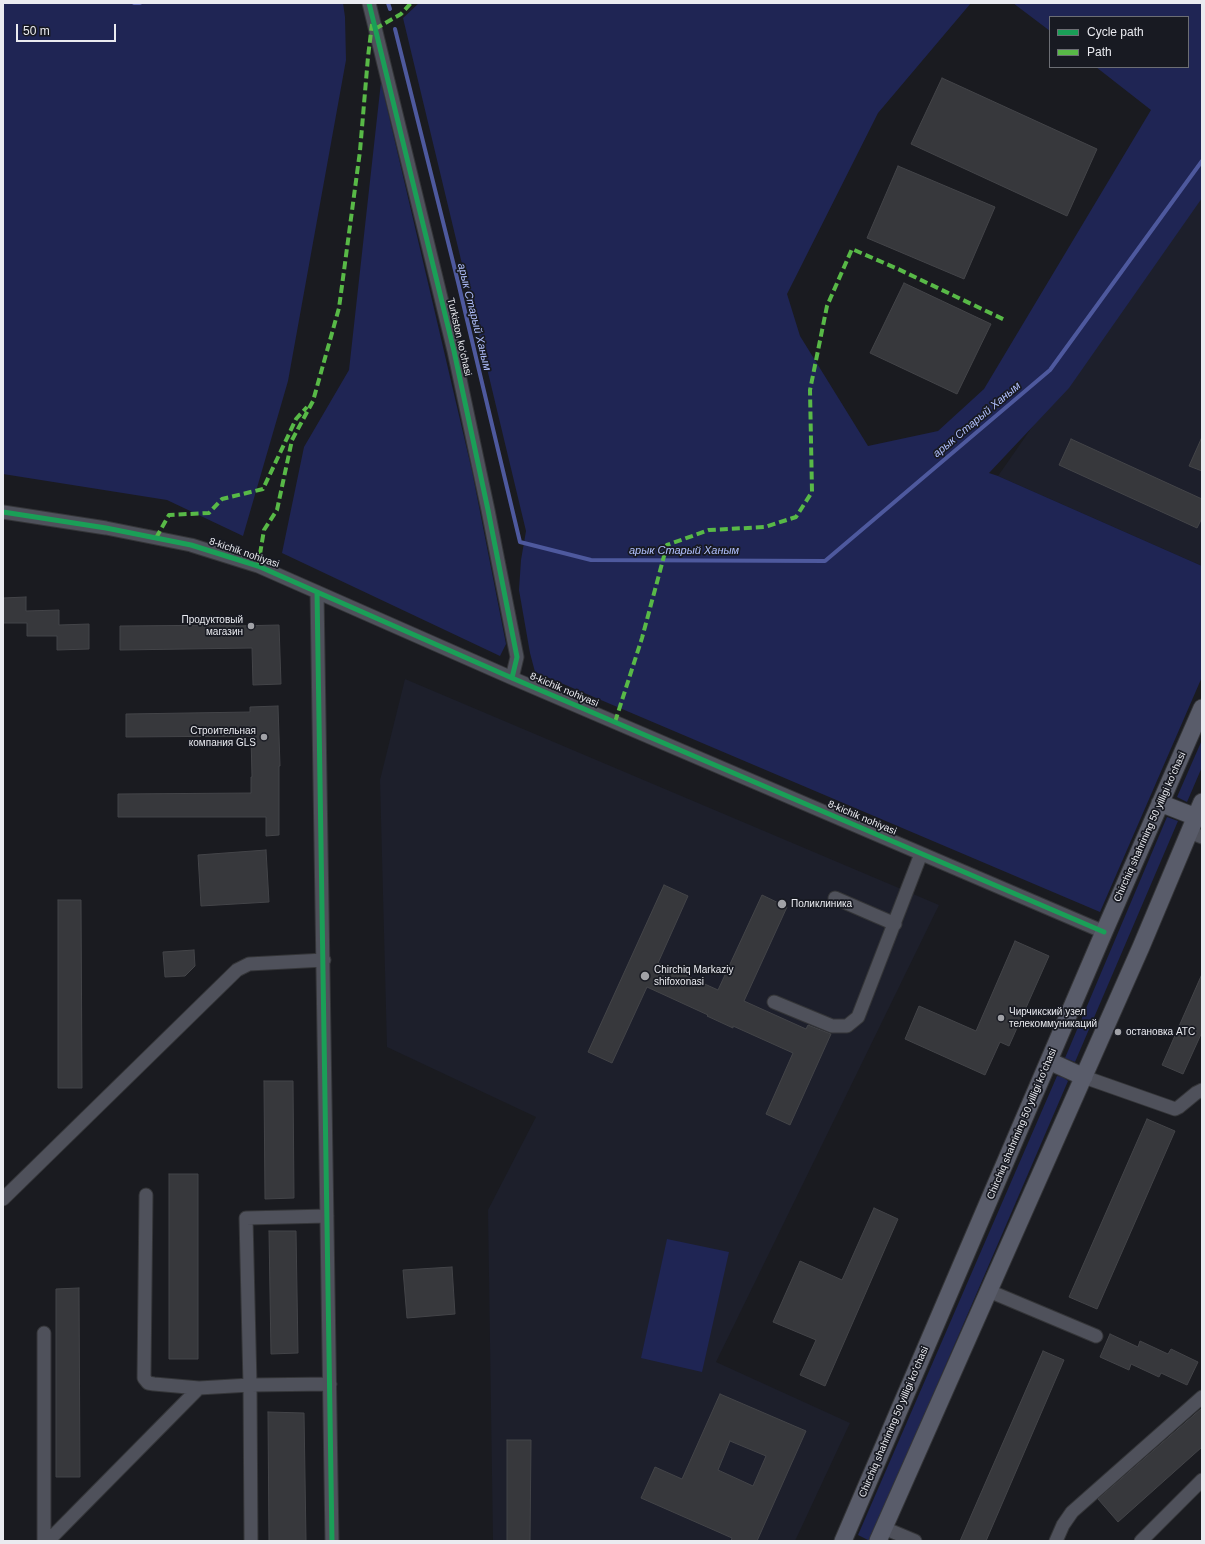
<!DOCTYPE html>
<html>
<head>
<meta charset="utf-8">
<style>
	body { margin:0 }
	#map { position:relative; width:1205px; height:1544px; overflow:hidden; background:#1a1b20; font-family:Arial,sans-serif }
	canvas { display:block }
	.frame { position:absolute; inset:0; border:4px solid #eaebf0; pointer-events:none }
	.legend { position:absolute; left:1049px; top:16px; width:140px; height:52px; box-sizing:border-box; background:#181a22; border:1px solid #6c6e74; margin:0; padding:5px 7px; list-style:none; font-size:12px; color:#eaebf0 }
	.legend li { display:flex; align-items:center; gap:8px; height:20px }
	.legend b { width:20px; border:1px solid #6c6e74 }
	.scale { position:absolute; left:16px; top:24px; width:100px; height:18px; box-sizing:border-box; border:2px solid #eaebf0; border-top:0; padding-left:5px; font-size:12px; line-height:14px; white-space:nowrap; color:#eaebf0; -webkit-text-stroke:3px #181a22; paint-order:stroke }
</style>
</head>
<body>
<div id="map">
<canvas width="1205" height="1544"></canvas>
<div class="frame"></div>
<ul class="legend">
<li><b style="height:5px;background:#1a9f57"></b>Cycle path</li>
<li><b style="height:5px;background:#58b947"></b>Path</li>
</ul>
<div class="scale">50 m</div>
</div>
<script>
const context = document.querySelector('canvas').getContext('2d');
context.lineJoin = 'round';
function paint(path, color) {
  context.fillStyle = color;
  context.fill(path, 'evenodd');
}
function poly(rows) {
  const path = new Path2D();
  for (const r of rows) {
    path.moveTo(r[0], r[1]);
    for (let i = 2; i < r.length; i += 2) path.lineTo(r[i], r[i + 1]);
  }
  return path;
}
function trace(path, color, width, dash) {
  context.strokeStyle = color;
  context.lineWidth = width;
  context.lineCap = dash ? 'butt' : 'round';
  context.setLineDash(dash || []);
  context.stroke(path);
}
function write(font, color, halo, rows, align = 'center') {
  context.font = font + ' Arial,sans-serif';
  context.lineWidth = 3.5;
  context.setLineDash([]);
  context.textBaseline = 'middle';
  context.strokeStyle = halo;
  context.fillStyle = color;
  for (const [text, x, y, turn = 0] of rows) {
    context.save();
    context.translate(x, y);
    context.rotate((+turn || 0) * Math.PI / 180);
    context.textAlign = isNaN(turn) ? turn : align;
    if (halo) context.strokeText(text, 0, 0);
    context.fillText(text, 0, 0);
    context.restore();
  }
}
paint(poly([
	[1202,183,1202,566,998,476],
	[405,679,939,905,716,1362,850,1423,795,1541,493,1541,488,1210,536,1117,387,1047,380,780]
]), '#1d1f2b');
paint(poly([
	[3,3,343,3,345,17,346,60,288,381,243,536,167,500,3,474],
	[419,3,971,3,878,113,787,294,800,336,868,446,938,431,984,389,1151,110,1096,67,1188,67,1188,17,1050,17,1050,31,1013,3,1202,3,1202,198,1069,388,989,473,998,476,1202,566,1202,677,1100,912,535,672,530,653,519,590,521,560,526,531,403,18],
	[381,82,472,471,506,644,500,656,282,553,304,447,349,370],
	[1202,740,1202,767,1187,802,1177,797],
	[1167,817,1178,821,1075,1062,1065,1058],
	[1057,1076,1063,1077,1068,1081,870,1541,858,1535],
	[667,1239,729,1252,702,1372,641,1358]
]), '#1f2554');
trace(poly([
	[134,3,140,3],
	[388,3,390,9],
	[395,29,458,282,520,542,591,560,825,561,1050,370,1202,161]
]), '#4e599e', 4);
const building = poly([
	[942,78,1097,149,1067,216,911,144,942,78],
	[898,166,995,207,964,279,867,238,898,166],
	[904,283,991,324,957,394,870,353,904,283],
	[1202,437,1202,471,1189,466,1202,437],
	[1071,439,1202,499,1202,518,1197,528,1059,465,1071,439],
	[26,597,26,611,59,610,59,625,89,624,89,649,57,650,57,636,27,636,27,623,3,623,3,598,26,597],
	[235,625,235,626,279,625,281,684,253,685,252,648,120,650,120,626,235,625],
	[278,706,280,766,279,766,279,835,266,836,266,817,118,817,118,794,251,793,251,777,252,777,251,736,126,737,126,714,250,712,250,707,278,706],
	[266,850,269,902,201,906,198,855,266,850],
	[664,885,688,896,658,963,718,990,762,895,787,907,744,1001,806,1029,808,1025,831,1034,790,1125,766,1114,793,1053,733,1026,733,1028,707,1016,708,1015,647,987,612,1063,588,1052,664,885],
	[58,900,81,900,82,1088,58,1088,58,900],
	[1015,941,1049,956,1009,1046,1000,1042,985,1075,905,1039,919,1006,976,1031,1015,941],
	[194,950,195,966,185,976,165,977,163,952,194,950],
	[1202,974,1202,1032,1183,1074,1162,1065,1202,974],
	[264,1081,293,1081,294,1198,265,1199,264,1081],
	[1147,1119,1175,1131,1097,1309,1069,1297,1147,1119],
	[169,1174,198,1174,198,1359,169,1359,169,1174],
	[874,1208,898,1219,825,1386,800,1375,816,1340,773,1322,800,1261,842,1280,874,1208],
	[269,1231,296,1231,298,1353,271,1354,269,1231],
	[452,1267,455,1314,407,1318,403,1270,452,1267],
	[79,1288,80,1477,56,1477,56,1289,79,1288],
	[1110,1334,1138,1347,1140,1341,1168,1354,1171,1349,1198,1362,1187,1385,1161,1373,1159,1377,1131,1364,1129,1370,1100,1357,1110,1334],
	[1043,1351,1064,1360,986,1541,960,1541,1043,1351],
	[720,1394,806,1431,757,1541,731,1541,732,1538,641,1498,655,1467,682,1479,720,1394],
	[730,1441,766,1456,753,1486,718,1470,730,1441],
	[1202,1408,1202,1447,1118,1522,1098,1499,1202,1408],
	[268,1412,304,1413,306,1541,269,1541,268,1412],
	[507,1440,531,1440,530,1541,507,1541,507,1440]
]);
paint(building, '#37383c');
trace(building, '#434448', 1);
const minor = poly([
	[369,3,454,351,488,510,517,657,512,678],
	[3,512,106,528,191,545,258,566,512,678,1104,932],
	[317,592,332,1541],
	[1189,832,1202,837],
	[835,898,895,924],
	[774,1002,832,1026,847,1026,858,1017,921,854],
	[1084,1077,1175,1109,1179,1107,1196,1093,1202,1090],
	[146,1195,144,1378,148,1383,154,1384,199,1388],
	[3,1199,237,970,249,964,324,960],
	[989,1291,1096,1336],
	[884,1528,915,1541],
	[44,1541,44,1333],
	[48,1541,199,1388,250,1385,246,1218,327,1216],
	[251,1541,250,1385,330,1384],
	[1056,1541,1063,1525,1072,1512,1202,1397],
	[1141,1541,1202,1480]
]);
const major = poly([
	[1160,803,1196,817],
	[1049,1061,1084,1077],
	[843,1541,1104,932,1202,708],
	[878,1541,1141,947,1202,802]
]);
trace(minor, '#343538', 15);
trace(major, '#343538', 19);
trace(minor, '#4f515b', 13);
trace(major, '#595c6a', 17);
trace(poly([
	[375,29,401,14,411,3],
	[156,538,169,515,209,513,222,499,263,489,296,419,307,407],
	[258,566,264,530,277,510,292,440,313,401,339,308,360,151,368,57,372,24],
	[615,722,642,638,667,545,709,530,765,527,796,517,812,492,810,390,827,306,852,249,898,269,1005,320]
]), '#58b947', 4, [8, 4]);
trace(poly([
	[369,3,454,351,488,510,517,657,512,678],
	[3,512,106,528,191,545,258,566,512,678,1104,932],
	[317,592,332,1541]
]), '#1a9f57', 5);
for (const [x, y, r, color] of [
	[251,626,4,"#a1a2a7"],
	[264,737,4,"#a1a2a7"],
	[782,904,5,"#a1a2a7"],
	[645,976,5,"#a1a2a7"],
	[1001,1018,4,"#a1a2a7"],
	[1118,1032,4,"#a1a2a7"]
]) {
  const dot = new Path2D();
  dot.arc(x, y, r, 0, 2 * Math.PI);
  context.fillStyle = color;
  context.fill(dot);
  trace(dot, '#181a22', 1.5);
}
write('10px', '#eaebf0', '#181a22', [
	["Turkiston ko‘chasi",459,337,77],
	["8-kichik nohiyasi",244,553,19],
	["8-kichik nohiyasi",564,690,23],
	["8-kichik nohiyasi",862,818,23],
	["Chirchiq shahrining 50 yilligi koʻchasi",1150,827,-66],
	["Chirchiq shahrining 50 yilligi koʻchasi",1022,1124,-67],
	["Chirchiq shahrining 50 yilligi koʻchasi",894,1422,-67]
]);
write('10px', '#eaebf0', '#181a22', [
	["Продуктовый",243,620,"right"],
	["магазин",243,632,"right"],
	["Строительная",256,731,"right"],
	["компания GLS",256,743,"right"],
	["Поликлиника",791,904],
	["Chirchiq Markaziy",654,970],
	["shifoxonasi",654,982],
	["Чирчикский узел",1009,1012],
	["телекоммуникаций",1009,1024],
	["остановка АТС",1126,1032]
], 'left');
write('italic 11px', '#b1c0fe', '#181a22', [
	["арык Старый Ханым",474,317,76],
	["арык Старый Ханым",977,420,-40],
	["арык Старый Ханым",684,551]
]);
</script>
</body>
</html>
